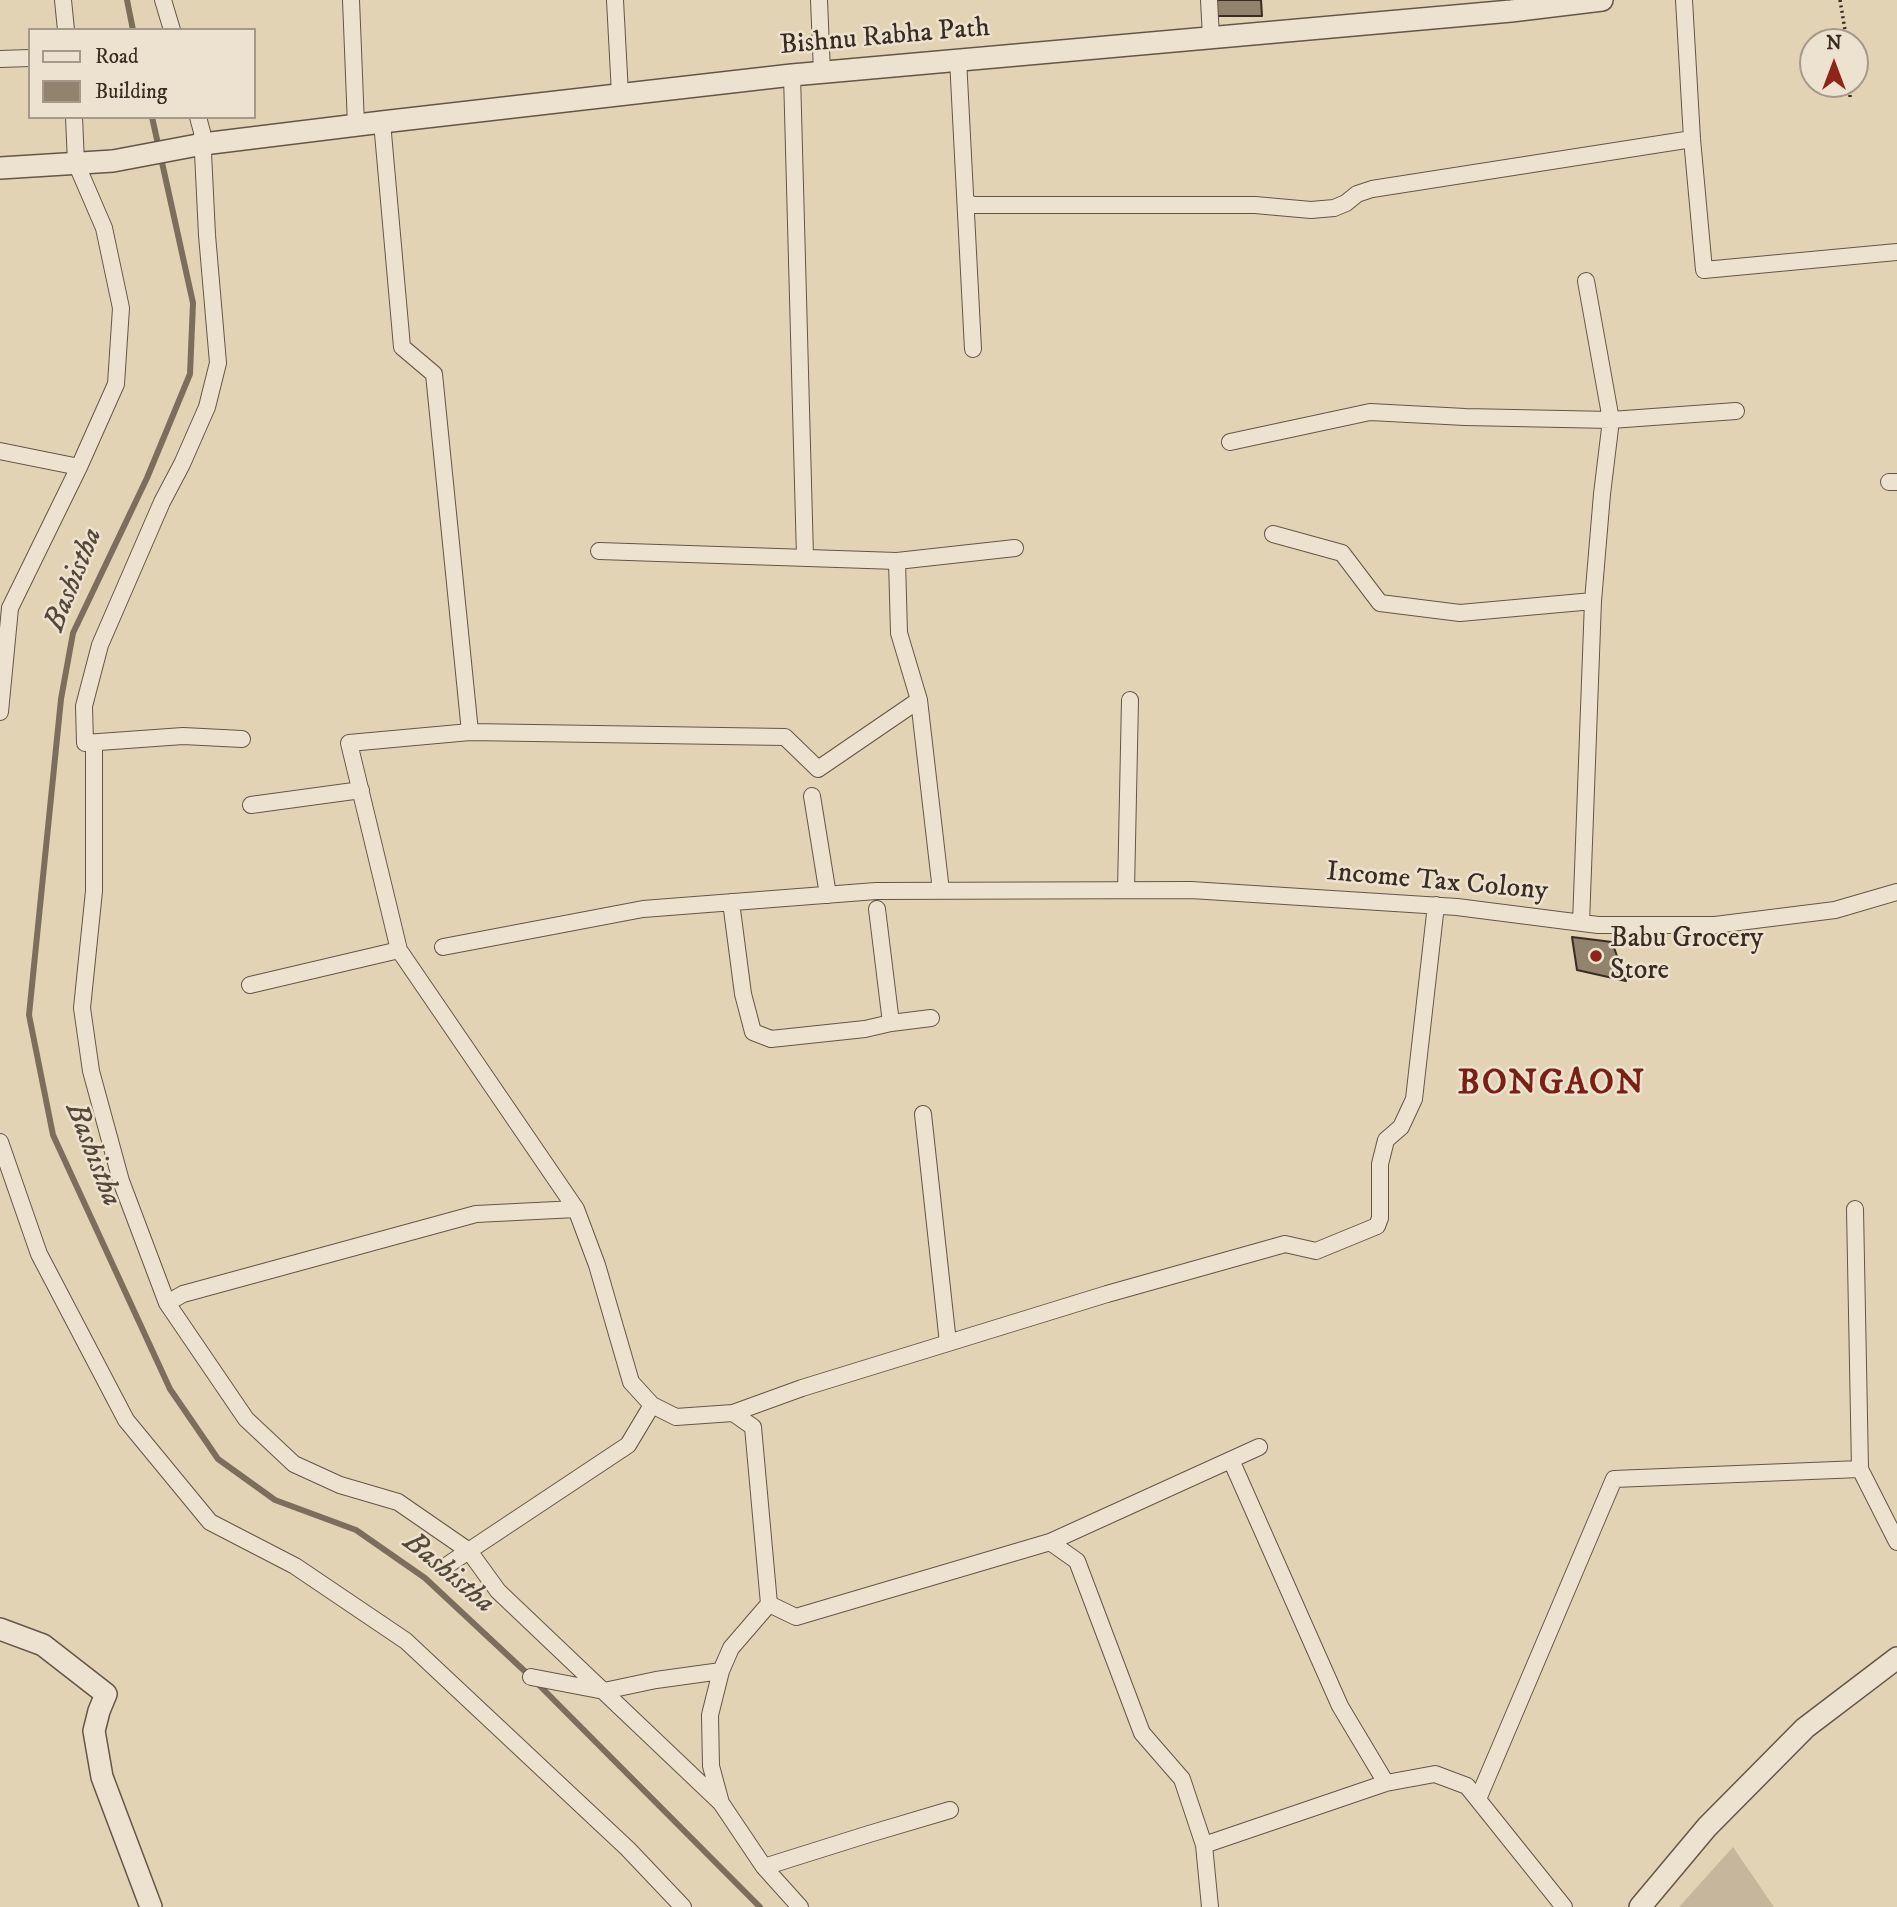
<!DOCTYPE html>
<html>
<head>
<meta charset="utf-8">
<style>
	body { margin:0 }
	#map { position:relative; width:1897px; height:1907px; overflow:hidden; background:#e3d3b5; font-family:"IM FELL DW Pica",serif }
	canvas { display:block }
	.legend { position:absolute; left:28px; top:28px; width:228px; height:91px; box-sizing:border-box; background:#ede2cf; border:2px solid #a5998a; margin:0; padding:9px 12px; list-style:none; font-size:21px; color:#392c22 }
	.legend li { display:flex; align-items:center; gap:14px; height:35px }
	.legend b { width:35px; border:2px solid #a5998a }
	.north { position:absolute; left:1799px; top:28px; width:70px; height:70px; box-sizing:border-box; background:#ede2cf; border:2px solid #a5998a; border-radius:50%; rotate:0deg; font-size:19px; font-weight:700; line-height:28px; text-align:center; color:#392c22 }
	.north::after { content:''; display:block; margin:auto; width:24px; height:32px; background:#8f2418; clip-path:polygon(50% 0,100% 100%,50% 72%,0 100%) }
</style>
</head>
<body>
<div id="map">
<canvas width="1897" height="1907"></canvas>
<ul class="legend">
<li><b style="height:9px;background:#ede2cf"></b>Road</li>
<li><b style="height:19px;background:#91836e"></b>Building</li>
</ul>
<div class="north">N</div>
</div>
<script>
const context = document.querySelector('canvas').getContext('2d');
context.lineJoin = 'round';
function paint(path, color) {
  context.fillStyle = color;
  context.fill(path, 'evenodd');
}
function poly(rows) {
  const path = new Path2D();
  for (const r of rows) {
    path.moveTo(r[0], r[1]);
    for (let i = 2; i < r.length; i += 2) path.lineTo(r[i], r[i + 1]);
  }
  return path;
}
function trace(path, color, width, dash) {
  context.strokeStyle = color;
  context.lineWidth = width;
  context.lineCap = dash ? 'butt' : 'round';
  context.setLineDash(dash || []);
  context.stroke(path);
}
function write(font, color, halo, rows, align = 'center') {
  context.font = font + ' "IM FELL DW Pica",serif';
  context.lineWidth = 5;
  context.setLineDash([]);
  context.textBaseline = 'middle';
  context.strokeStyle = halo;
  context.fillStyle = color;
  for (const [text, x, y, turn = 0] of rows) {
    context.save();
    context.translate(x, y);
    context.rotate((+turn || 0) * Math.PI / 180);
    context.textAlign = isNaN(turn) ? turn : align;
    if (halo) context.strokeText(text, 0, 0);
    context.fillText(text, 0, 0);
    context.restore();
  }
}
paint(poly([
	[1733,1847,1774,1907,1679,1907]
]), '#c6b79c');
trace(poly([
	[127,0,133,30],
	[152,117,193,303,190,374,147,478,73,633,61,699,29,1015,53,1135,170,1389,218,1459,275,1500,356,1530,425,1578,531,1677,760,1907]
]), '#7c6e5c', 6);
const building = poly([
	[1215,0,1261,0,1262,16,1215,16,1215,0],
	[1572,937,1612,942,1626,981,1577,970,1572,937]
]);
paint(building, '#91836e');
trace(building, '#392c22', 2);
const minor = poly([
	[63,0,66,30],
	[163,0,172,30],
	[351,0,356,125],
	[615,0,620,94],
	[819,0,822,72],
	[1209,0,1211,37],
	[1684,0,1692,139,1704,270,1897,252],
	[0,59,30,58],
	[958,59,973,349],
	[792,75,805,557],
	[198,117,202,132,207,235,218,363,207,407,182,464,162,502,100,645,84,706,85,743,183,736,242,739],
	[382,122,402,347,434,374,470,732],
	[966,203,975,205,1255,205,1311,210,1334,208,1346,203,1357,194,1372,189,1692,139],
	[1230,442,1370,412,1465,417,1611,420,1736,411],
	[0,451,79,467],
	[1889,482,1897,482],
	[1273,534,1342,553,1380,603,1460,613,1593,601],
	[599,551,897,561,899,633,919,700,941,891],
	[897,561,1015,548],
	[919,700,818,769,785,737,470,732,349,743,399,950,576,1209,597,1265,631,1382,652,1405,676,1417,733,1413,753,1427,769,1604,796,1617,1050,1542,1077,1561,1142,1733,1182,1779,1204,1845,1210,1907],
	[0,712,10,608,79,467,116,384,121,308,104,228,76,163,74,117],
	[94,743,94,891,82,1008,91,1071,121,1181,167,1303,246,1419,294,1464,340,1485,398,1502,469,1551,498,1591,721,1803],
	[812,796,828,895],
	[251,805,361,790],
	[1126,890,1130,700],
	[731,902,743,994,753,1032,771,1039,865,1029,891,1023,877,909],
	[1581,923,1593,601,1602,494,1611,420,1586,281],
	[443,947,643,909,876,891,1191,890,1457,907,1598,925,1715,925,1835,910,1897,892],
	[250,985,399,950],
	[891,1023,931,1018],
	[923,1114,948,1343],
	[0,1142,39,1254,126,1420,210,1522,295,1566,406,1641,628,1849,683,1907],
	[1855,1209,1860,1469],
	[167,1303,183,1294,476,1214,576,1209],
	[733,1413,802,1388,1107,1294,1285,1244,1316,1251,1377,1226,1380,1218,1380,1164,1386,1140,1401,1127,1414,1099,1436,905],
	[1231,1460,1340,1706,1386,1783],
	[1050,1542,1259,1447],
	[449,1564,628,1445,652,1405],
	[769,1604,731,1648,721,1671,710,1715,711,1766,721,1803,764,1867,800,1907],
	[531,1677,604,1691,656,1680,721,1671],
	[1478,1799,1614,1479,1860,1469,1897,1542],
	[1204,1845,1386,1783,1435,1774,1467,1786,1564,1907],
	[764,1867,869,1834,950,1810]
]);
const tertiary = poly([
	[0,168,113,161,203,144,382,122,792,75,1511,11,1602,0],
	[0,1629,43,1645,106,1694,99,1711,94,1731,102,1777,151,1907],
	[1640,1907,1707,1827,1805,1728,1897,1658]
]);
trace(minor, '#645647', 18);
trace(tertiary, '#645647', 24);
trace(poly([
	[1840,0,1847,42],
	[1850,84,1850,99]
]), '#392c22', 3.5, [2, 3.5]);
trace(minor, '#ede2cf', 16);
trace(tertiary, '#ede2cf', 21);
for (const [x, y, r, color] of [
	[1596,956,7,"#8f2418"]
]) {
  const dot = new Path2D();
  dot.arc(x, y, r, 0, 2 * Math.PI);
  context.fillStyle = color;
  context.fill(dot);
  trace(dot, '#ede2cf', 2.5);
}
write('28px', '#392c22', '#ede2cf', [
	["Bishnu Rabha Path",885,38,-5],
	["Income Tax Colony",1437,883,5]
]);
write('28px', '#392c22', '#ede2cf', [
	["Babu Grocery",1610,940],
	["Store",1610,972]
], 'left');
write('italic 30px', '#55483a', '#ede2cf', [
	["Bashistha",75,580,-68],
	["Bashistha",92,1155,69],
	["Bashistha",448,1574,40]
]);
context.letterSpacing = '2px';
write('bold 35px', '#7a1f14', '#ede2cf', [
	["BONGAON",1552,1086]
]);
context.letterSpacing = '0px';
</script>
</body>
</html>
